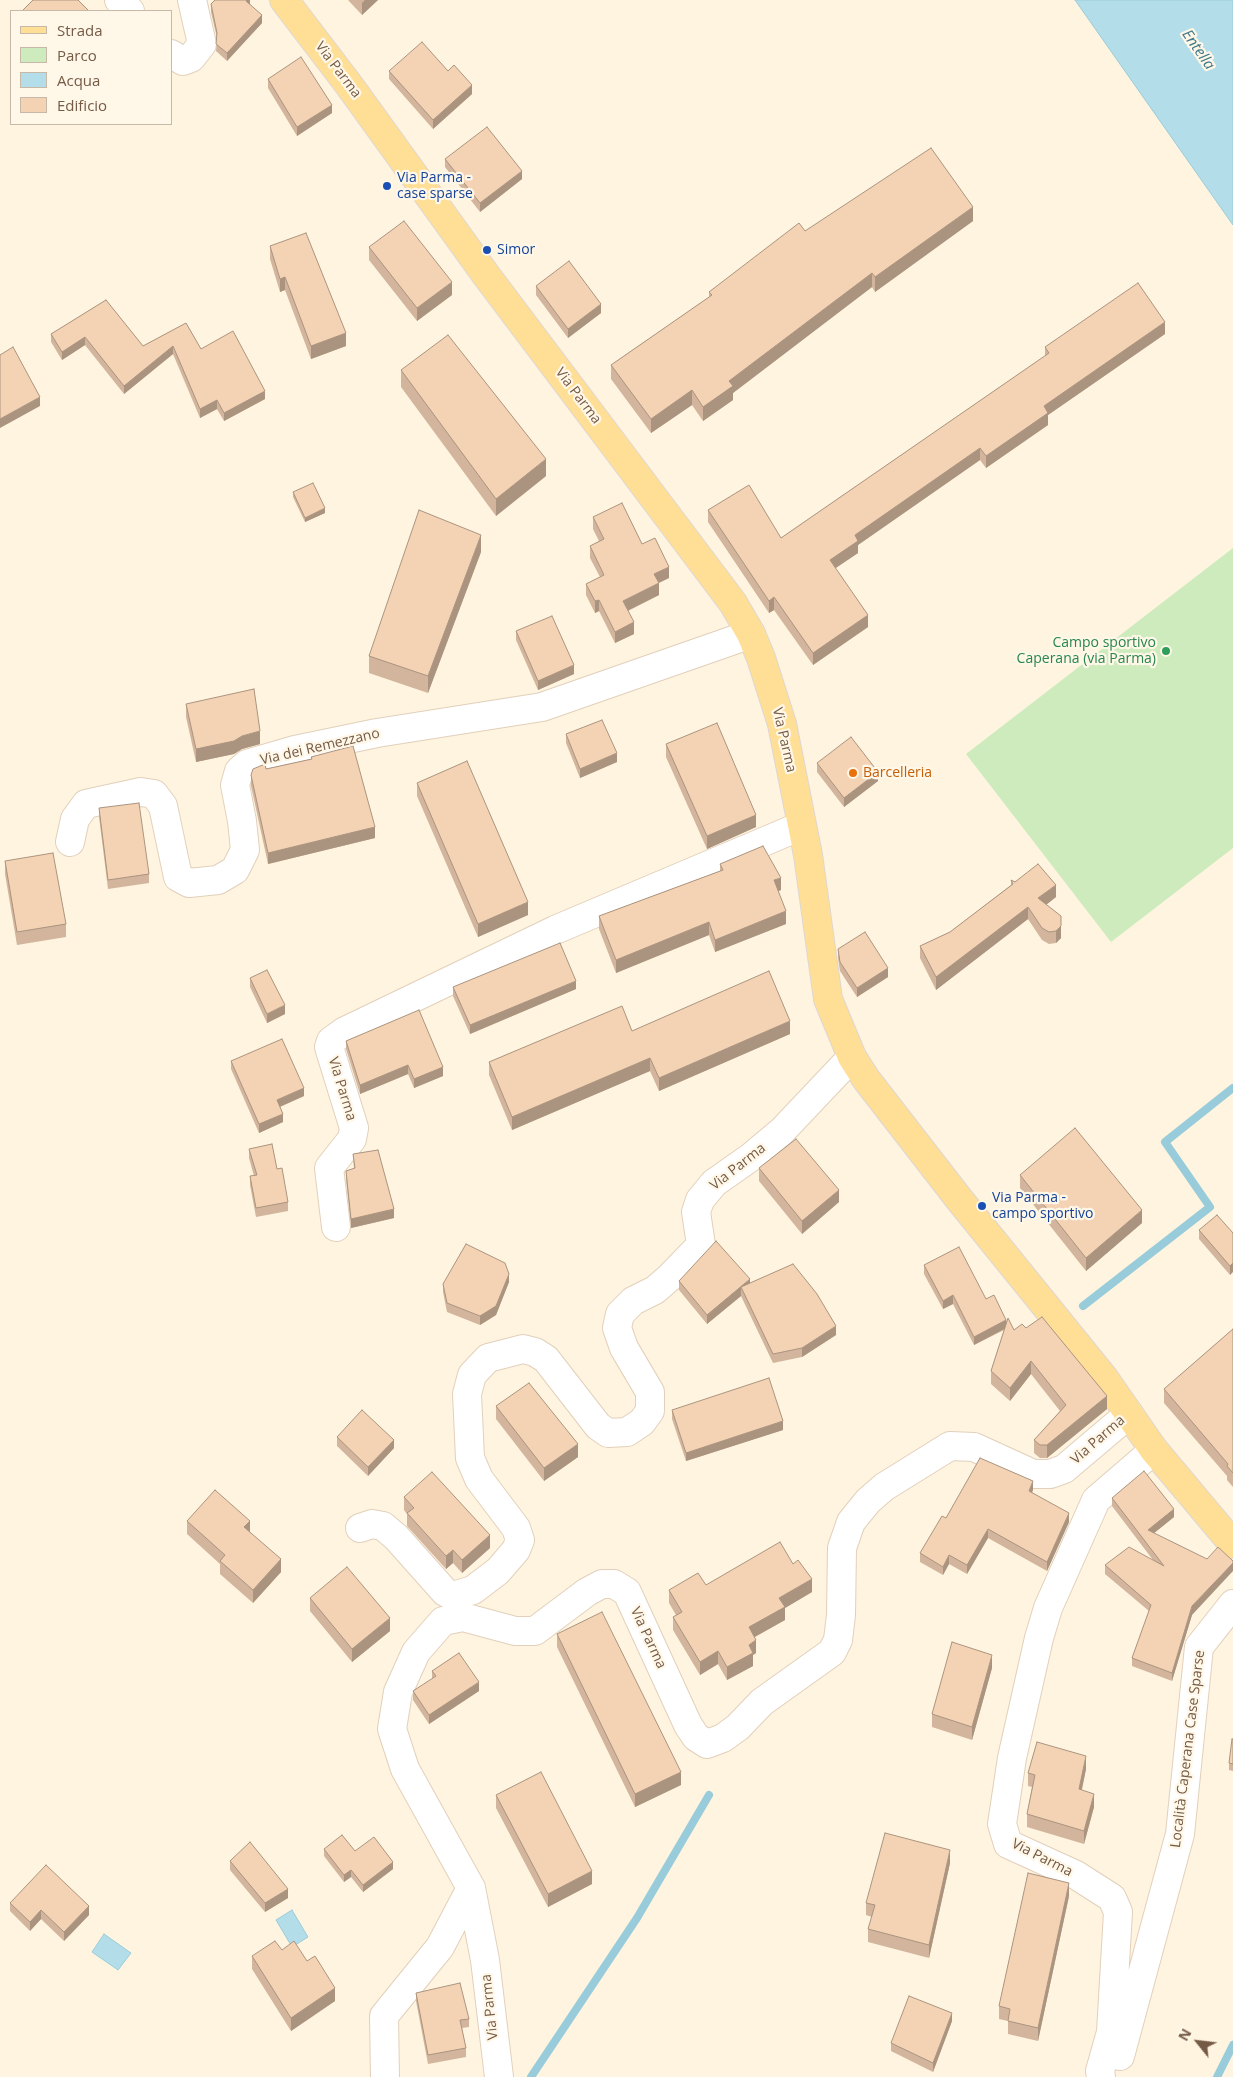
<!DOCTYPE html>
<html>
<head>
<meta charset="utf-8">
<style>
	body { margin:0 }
	#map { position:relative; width:1233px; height:2077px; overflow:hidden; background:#fef4df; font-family:"Open Sans",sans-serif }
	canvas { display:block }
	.legend { position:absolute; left:10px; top:10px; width:162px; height:115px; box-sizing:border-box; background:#fff7e7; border:1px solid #c8b8a7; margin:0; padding:6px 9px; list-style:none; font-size:15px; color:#755a46 }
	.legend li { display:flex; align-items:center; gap:10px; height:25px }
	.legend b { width:25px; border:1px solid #c8b8a7 }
	.north { position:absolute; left:1173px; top:2017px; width:50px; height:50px; -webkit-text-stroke:4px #fff7e7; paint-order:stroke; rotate:299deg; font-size:14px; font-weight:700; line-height:20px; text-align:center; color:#755a46 }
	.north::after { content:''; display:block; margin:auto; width:18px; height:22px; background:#755a46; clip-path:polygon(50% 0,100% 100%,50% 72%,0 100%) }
</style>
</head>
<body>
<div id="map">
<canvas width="1233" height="2077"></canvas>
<ul class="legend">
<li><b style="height:6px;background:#ffde95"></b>Strada</li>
<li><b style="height:14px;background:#cdebbd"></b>Parco</li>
<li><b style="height:14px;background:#b3dde8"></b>Acqua</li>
<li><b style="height:14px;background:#f4d3b5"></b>Edificio</li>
</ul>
<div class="north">N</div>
</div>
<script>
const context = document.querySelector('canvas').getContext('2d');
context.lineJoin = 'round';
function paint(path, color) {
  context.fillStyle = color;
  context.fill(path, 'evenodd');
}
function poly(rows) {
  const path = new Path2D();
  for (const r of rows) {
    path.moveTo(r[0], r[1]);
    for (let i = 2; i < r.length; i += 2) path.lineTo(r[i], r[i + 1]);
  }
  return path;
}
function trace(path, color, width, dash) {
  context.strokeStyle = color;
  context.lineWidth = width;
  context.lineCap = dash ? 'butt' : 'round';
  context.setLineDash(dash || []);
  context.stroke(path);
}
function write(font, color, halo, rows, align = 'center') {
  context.font = font + ' "Open Sans",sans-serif';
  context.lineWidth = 4.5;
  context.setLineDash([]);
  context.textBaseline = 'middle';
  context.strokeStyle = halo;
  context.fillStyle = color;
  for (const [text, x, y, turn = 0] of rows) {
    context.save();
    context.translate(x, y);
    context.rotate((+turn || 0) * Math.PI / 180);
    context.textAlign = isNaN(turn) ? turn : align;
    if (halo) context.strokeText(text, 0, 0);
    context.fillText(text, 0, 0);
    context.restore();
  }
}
paint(poly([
	[1233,548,1233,848,1111,942,966,754]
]), '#cdebbd');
const water = poly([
	[1075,0,1233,0,1233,225,1075,0],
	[292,1910,308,1937,292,1947,276,1920,292,1910],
	[104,1934,131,1953,118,1970,92,1952,104,1934]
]);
paint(water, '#b3dde8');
trace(water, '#99ccda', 1);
trace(poly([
	[1083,1306,1210,1207,1165,1142,1233,1088],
	[531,2077,637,1918,709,1795],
	[1217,2077,1233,2045]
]), '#99ccda', 8);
const minor = poly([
	[119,0,130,11],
	[171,54,183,61,191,58,202,44,192,0],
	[70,842,75,819,86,804,141,792,154,794,163,806,178,877,189,883,218,880,235,870,245,850,242,821,235,785,239,771,247,764,295,750,377,733,542,707,751,634],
	[336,1227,329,1168,352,1139,354,1128,329,1047,331,1041,345,1031,555,930,801,826],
	[360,1528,372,1524,383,1526,396,1537,445,1592,453,1596,473,1590,498,1571,516,1550,520,1540,516,1528,479,1479,470,1458,467,1394,472,1375,488,1358,523,1349,535,1352,546,1359,598,1426,608,1433,627,1432,642,1422,650,1411,650,1392,624,1348,617,1328,620,1314,633,1301,655,1290,670,1277,701,1245,696,1212,700,1200,714,1183,751,1157,782,1131,852,1057],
	[1120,2056,1180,1834,1199,1647,1233,1604],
	[385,2077,384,2016,440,1947,471,1888],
	[499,2077,485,1960,471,1888,405,1769,392,1729,398,1692,416,1652,443,1621,463,1617,515,1631,535,1631,587,1592,602,1584,614,1584,627,1592,688,1725,696,1737,707,1744,723,1738,738,1727,762,1702,832,1652,838,1640,841,1615,842,1548,851,1522,868,1501,884,1487,950,1446,974,1447,1033,1474,1050,1474,1064,1469,1129,1414],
	[1101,2077,1100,2071,1111,2032,1118,1912,1112,1898,1076,1875,1008,1844,1002,1824,1012,1758,1039,1638,1048,1608,1096,1500,1154,1450]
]);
const major = poly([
	[284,0,349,85,486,275,733,603,751,634,761,658,782,724,808,855,828,999,852,1057,866,1079,959,1199,1104,1378,1154,1450,1233,1544]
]);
trace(minor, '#e2d0bb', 30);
trace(major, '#ded7d3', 30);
trace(minor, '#fff', 28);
trace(major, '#ffde95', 28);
paint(poly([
	[250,0,250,4,262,23,227,61,216,51,217,38,211,12,211,4],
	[348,0,378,0,362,15],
	[389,71,448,71,472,94,433,129,389,79],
	[268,79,332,113,297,136,268,88],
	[445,159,522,179,480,212,445,167],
	[973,221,875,292,872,287,733,393,733,400,703,421,692,405,651,433,611,379,611,365,709,297,709,292,805,231],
	[270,246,346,346,311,359,285,290,280,292,270,259],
	[369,247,452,295,417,321,369,260],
	[536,286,601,313,568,338,536,295],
	[106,300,143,346,186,323,201,349,265,399,224,421,217,409,200,418,173,354,124,394,85,345,62,360,51,342,51,334],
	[1165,334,1048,415,1048,425,986,468,980,460,858,545,858,553,835,568,868,627,813,665,774,610,769,613,708,522,708,510,781,538,1045,356,1045,347],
	[401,370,546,476,496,516,401,387],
	[293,492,325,513,305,522,293,497],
	[593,517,642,544,669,578,659,583,659,595,628,611,634,634,615,643,599,611,595,613,586,595,586,584,600,577,590,558,590,546,599,541,593,529],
	[481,552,428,693,369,673,369,656],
	[516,631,574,674,538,690,516,640],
	[186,704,260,744,242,749,234,754,196,762,186,717],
	[566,734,617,762,580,778,566,743],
	[666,744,756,827,707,849,666,757],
	[311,757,375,838,268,864,251,786,251,775,266,769,311,759],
	[817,763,878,781,844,807,817,772],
	[417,783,528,915,478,937,417,796],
	[99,808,149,874,149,883,108,889,99,817],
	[5,861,66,924,66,937,17,945,5,874],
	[720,864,781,890,778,891,786,924,715,952,709,935,616,973,599,929,599,916,720,871],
	[1011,880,1015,882,1056,897,1046,905,1061,938,1056,943,1049,944,1042,940,1028,919,936,990,920,958,920,946,950,932,1011,885],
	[838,949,888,977,857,997,840,971,838,958],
	[250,978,285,1014,267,1023,250,987],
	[453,987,576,989,470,1034,453,996],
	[632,1031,790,1034,659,1091,650,1071,512,1130,489,1075,489,1062],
	[346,1041,443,1076,414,1088,408,1074,360,1094,346,1049],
	[231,1061,304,1096,280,1107,283,1122,259,1133,231,1069],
	[249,1149,277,1169,288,1202,288,1211,256,1217,250,1185,250,1176,254,1176,249,1158],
	[353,1154,394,1218,351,1228,346,1179,346,1171,354,1169],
	[759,1168,839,1202,802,1234,759,1181],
	[1020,1175,1142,1223,1086,1271,1020,1188],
	[1199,1230,1233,1233,1230,1275,1199,1239],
	[924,1265,986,1299,1006,1320,1014,1330,1107,1409,1047,1458,1040,1458,1034,1453,1034,1440,1060,1411,1031,1374,1010,1401,991,1384,991,1371,1004,1330,974,1345,953,1304,943,1309,924,1274],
	[679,1281,750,1283,836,1335,802,1357,773,1363,741,1296,707,1324,679,1290],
	[509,1282,496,1315,480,1325,447,1312,443,1292,443,1284],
	[1233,1329,1233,1487,1227,1480,1227,1476,1164,1403,1164,1389],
	[496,1406,578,1457,544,1481,496,1419],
	[672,1410,783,1430,686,1461,672,1419],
	[337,1437,394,1448,368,1476,337,1446],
	[1033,1490,1032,1492,1069,1522,1047,1571,988,1538,967,1574,949,1564,943,1575,920,1562,920,1553,946,1518],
	[404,1497,490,1548,462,1573,453,1563,446,1569,407,1526,407,1514,404,1510],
	[1112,1498,1174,1517,1154,1533,1192,1615,1172,1681,1132,1666,1132,1658,1149,1611,1105,1574,1105,1565,1153,1560,1112,1506],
	[187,1521,250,1532,281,1572,253,1603,220,1574,220,1564,187,1534],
	[793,1564,812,1592,785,1608,785,1620,755,1637,756,1653,753,1655,753,1666,727,1680,718,1664,700,1675,673,1630,673,1617,676,1615,669,1603,669,1590,706,1585],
	[310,1598,390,1631,352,1662,310,1611],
	[557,1634,681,1785,635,1807,557,1647],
	[992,1668,972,1740,932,1727,932,1714],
	[432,1671,479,1691,429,1724,413,1700,413,1691,432,1679],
	[1233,1739,1233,1771,1229,1770,1229,1763],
	[1086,1769,1082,1790,1094,1807,1084,1844,1027,1827,1027,1814,1032,1787,1028,1786,1028,1773],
	[496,1795,592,1884,548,1907,496,1808],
	[324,1849,355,1851,393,1869,363,1892,351,1877,344,1882,324,1856],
	[230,1861,288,1898,265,1912,230,1870],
	[950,1863,929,1958,868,1942,868,1929,872,1917,866,1915,866,1903],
	[1069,1896,1038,2041,1008,2034,1008,2021,999,2019,999,2006],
	[10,1903,89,1915,64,1941,41,1919,30,1931,10,1911],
	[252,1956,307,1961,335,2001,291,2031,252,1969],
	[416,1993,469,2019,469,2027,462,2028,466,2048,466,2057,428,2064,416,2001],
	[952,2021,933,2072,891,2051,891,2043]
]), '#d2b59c');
paint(poly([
	[247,0,250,0,250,4,246,8],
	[365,0,378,0,362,15,362,3],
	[262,15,262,23,227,61,227,53],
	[472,85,472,94,433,129,433,120],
	[332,105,332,113,297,136,297,127],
	[522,171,522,179,480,212,480,203],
	[973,207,973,221,875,292,875,277],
	[872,273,872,287,733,393,733,400,703,421,703,407,729,381],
	[285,277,285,290,280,292,280,279],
	[452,282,452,295,417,321,417,308],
	[601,304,601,313,568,338,568,329],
	[1165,322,1165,334,1048,415,1048,425,986,468,986,456,1044,406],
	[346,333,346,346,311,359,311,346],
	[85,337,85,345,62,360,62,352],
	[173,346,173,354,124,394,124,386],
	[692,390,692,405,651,433,651,419],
	[265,391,265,399,224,421,224,413],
	[40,397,40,406,0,428,0,419],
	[217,400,217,409,200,418,200,409],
	[980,448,980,460,858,545,858,553,830,572,830,560,855,535],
	[546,459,546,476,496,516,496,499],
	[325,508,325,513,305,522,305,518],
	[481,535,481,552,428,693,428,676],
	[669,567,669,578,654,585,654,574],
	[659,583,659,595,623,613,623,601],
	[774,597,774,610,769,613,769,601],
	[599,600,599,611,595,613,595,601],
	[868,615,868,627,813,665,813,653],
	[634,622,634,634,615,643,615,632],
	[574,665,574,674,538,690,538,681],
	[260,731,260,744,242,749,234,754,196,762,196,749],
	[617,753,617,762,580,778,580,769],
	[878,772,878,781,844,807,844,798],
	[756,815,756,827,707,849,707,836],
	[375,827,375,838,268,864,268,853],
	[781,878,781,890,774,893,774,880],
	[1056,885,1056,897,1038,911,1038,898],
	[528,902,528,915,478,937,478,924],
	[1028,907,1028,919,936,990,936,977],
	[786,911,786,924,715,952,715,940],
	[1061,916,1061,938,1056,943,1056,931],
	[709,922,709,935,616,973,616,960],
	[888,968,888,977,857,997,857,988],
	[576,981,576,989,470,1034,470,1025],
	[285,1005,285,1014,267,1023,267,1014],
	[790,1021,790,1034,659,1091,659,1078],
	[650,1058,650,1071,512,1130,512,1117],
	[408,1065,408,1074,360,1094,360,1085],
	[443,1067,443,1076,414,1088,414,1079],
	[304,1088,304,1096,277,1108,277,1100],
	[283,1114,283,1122,259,1133,259,1124],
	[839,1190,839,1202,802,1234,802,1221],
	[394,1209,394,1218,351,1228,351,1219],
	[1142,1210,1142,1223,1086,1271,1086,1258],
	[1233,1263,1233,1272,1230,1275,1230,1266],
	[509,1274,509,1282,496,1315,480,1325,480,1316],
	[750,1279,750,1288,741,1287,741,1296,707,1324,707,1315],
	[953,1295,953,1304,943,1309,943,1301],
	[1006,1320,1006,1328,974,1345,974,1337],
	[836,1326,836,1335,802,1357,802,1348],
	[1031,1361,1031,1374,1010,1401,1010,1388],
	[1107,1396,1107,1409,1047,1458,1047,1445],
	[783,1421,783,1430,686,1461,686,1453],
	[394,1440,394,1448,368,1476,368,1467],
	[578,1444,578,1457,544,1481,544,1468],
	[1033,1481,1033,1490,1029,1499,1029,1491],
	[1174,1509,1174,1517,1148,1538,1148,1530],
	[1069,1513,1069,1522,1047,1571,1047,1562],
	[250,1521,250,1534,244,1527],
	[988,1529,988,1538,967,1574,967,1565],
	[490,1535,490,1548,462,1573,462,1560],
	[453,1550,453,1563,446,1569,446,1556],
	[949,1555,949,1564,943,1575,943,1567],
	[281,1559,281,1572,253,1603,253,1590],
	[1233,1563,1233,1571,1192,1615,1172,1681,1172,1673,1192,1606],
	[812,1579,812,1592,785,1608,785,1620,749,1640,749,1627,779,1598],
	[390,1618,390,1631,352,1662,352,1649],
	[756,1640,756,1653,753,1655,753,1666,727,1680,727,1667,749,1645],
	[718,1651,718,1664,700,1675,700,1662],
	[992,1655,992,1668,972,1740,972,1727],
	[479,1682,479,1691,429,1724,429,1715],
	[1086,1756,1086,1769,1079,1802,1079,1789],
	[681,1772,681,1785,635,1807,635,1794],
	[1094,1794,1094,1807,1084,1844,1084,1831],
	[950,1850,950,1863,929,1958,929,1945],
	[393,1862,393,1869,363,1892,363,1885],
	[351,1870,351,1877,344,1882,344,1875],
	[592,1871,592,1884,548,1907,548,1894],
	[1069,1883,1069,1896,1038,2041,1038,2028],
	[288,1889,288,1898,265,1912,265,1903],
	[89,1906,89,1915,64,1941,64,1932],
	[41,1910,41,1919,30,1931,30,1922],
	[335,1988,335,2001,291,2031,291,2018],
	[952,2013,952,2021,933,2072,933,2063]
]), '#ab947f');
const building = poly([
	[33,0,78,0,89,11,22,11,33,0],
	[215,0,247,0,246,1,262,15,227,53,216,44,217,33,211,4,215,0],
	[422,42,448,71,454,65,472,85,433,120,389,71,422,42],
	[301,57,332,105,297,127,268,79,301,57],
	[487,127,522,171,480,203,445,159,487,127],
	[931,148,973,207,875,277,872,273,729,381,733,386,703,407,692,390,651,419,611,365,712,295,709,292,799,223,805,231,931,148],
	[404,221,452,282,417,308,369,247,404,221],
	[306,233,346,333,311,346,285,277,280,279,270,246,306,233],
	[569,261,601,304,568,329,536,286,569,261],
	[1138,283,1165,322,1044,406,1048,413,986,456,980,448,855,535,858,541,830,560,868,615,813,653,774,597,769,601,708,510,749,485,781,538,1049,353,1045,347,1138,283],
	[106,300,143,346,186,323,201,349,233,331,265,391,224,413,217,400,200,409,173,346,124,386,85,337,62,352,51,334,106,300],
	[448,335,546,459,496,499,401,370,448,335],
	[13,347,40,397,0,419,0,355,13,347],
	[313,483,325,508,305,518,293,492,313,483],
	[622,503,642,544,655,538,669,567,654,574,659,583,623,601,634,622,615,632,599,600,595,601,586,584,604,575,590,546,604,539,593,517,622,503],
	[419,510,481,535,428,676,369,656,419,510],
	[552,616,574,665,538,681,516,631,552,616],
	[254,689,260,731,242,736,234,741,196,749,186,704,254,689],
	[602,720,617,753,580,769,566,734,602,720],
	[717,723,756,815,707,836,666,744,717,723],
	[851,737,878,772,844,798,817,763,851,737],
	[353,746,375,827,268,853,251,775,253,769,265,764,266,769,312,759,311,757,353,746],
	[467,761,528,902,478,924,417,783,467,761],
	[139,803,149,874,108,880,99,808,139,803],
	[763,846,781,878,774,880,786,911,715,940,709,922,616,960,599,916,723,870,720,864,763,846],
	[53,853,66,924,17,932,5,861,53,853],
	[1038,864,1056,885,1038,898,1061,916,1061,926,1056,931,1049,932,1042,928,1028,907,936,977,920,946,950,932,1013,884,1011,880,1015,882,1038,864],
	[865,932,888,968,857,988,840,962,838,949,865,932],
	[560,943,576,981,470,1025,453,987,560,943],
	[267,970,285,1005,267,1014,250,978,267,970],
	[769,971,790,1021,659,1078,650,1058,512,1117,489,1062,622,1006,632,1031,769,971],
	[419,1010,443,1067,414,1079,408,1065,360,1085,346,1041,419,1010],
	[282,1039,304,1088,277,1100,283,1114,259,1124,231,1061,282,1039],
	[1075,1128,1142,1210,1086,1258,1020,1175,1075,1128],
	[796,1139,839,1190,802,1221,759,1168,796,1139],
	[272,1144,277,1169,282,1168,288,1202,256,1208,250,1176,257,1175,249,1149,272,1144],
	[378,1150,394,1209,351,1219,346,1171,355,1168,353,1154,378,1150],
	[1217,1215,1233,1233,1233,1263,1230,1266,1199,1230,1217,1215],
	[716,1241,750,1279,707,1315,679,1281,716,1241],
	[466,1244,505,1263,509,1274,496,1306,480,1316,447,1303,443,1284,466,1244],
	[959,1247,986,1299,994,1295,1006,1320,974,1337,953,1295,943,1301,924,1265,959,1247],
	[793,1264,817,1294,836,1326,802,1348,773,1354,741,1287,793,1264],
	[1042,1317,1107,1396,1047,1445,1040,1445,1034,1440,1066,1405,1031,1361,1010,1388,991,1371,1008,1318,1014,1330,1022,1324,1026,1328,1042,1317],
	[1233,1329,1233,1473,1227,1466,1228,1464,1164,1389,1233,1329],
	[769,1378,783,1421,686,1453,672,1410,769,1378],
	[529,1383,578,1444,544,1468,496,1406,529,1383],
	[362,1410,394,1440,368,1467,337,1437,362,1410],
	[980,1458,1033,1481,1029,1491,1069,1513,1047,1562,988,1529,967,1565,949,1555,943,1567,920,1553,942,1516,946,1518,980,1458],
	[1144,1471,1174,1509,1148,1530,1207,1559,1218,1547,1233,1561,1233,1563,1192,1606,1172,1673,1132,1658,1151,1605,1105,1565,1129,1547,1164,1566,1112,1498,1144,1471],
	[432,1472,490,1535,462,1560,453,1550,446,1556,407,1513,414,1508,404,1497,432,1472],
	[215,1490,250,1521,244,1527,281,1559,253,1590,220,1561,225,1555,187,1521,215,1490],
	[780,1542,793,1564,798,1560,812,1579,779,1598,785,1607,749,1627,756,1640,749,1645,753,1653,727,1667,718,1651,700,1662,673,1617,682,1612,669,1590,698,1573,706,1585,780,1542],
	[347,1567,390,1618,352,1649,310,1598,347,1567],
	[602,1612,681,1772,635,1794,557,1634,602,1612],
	[952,1642,992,1655,972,1727,932,1714,952,1642],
	[459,1653,479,1682,429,1715,413,1691,436,1676,432,1671,459,1653],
	[1232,1739,1233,1739,1233,1764,1229,1763,1232,1739],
	[1037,1742,1086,1756,1079,1789,1094,1794,1084,1831,1027,1814,1035,1775,1028,1773,1037,1742],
	[541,1772,592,1871,548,1894,496,1795,541,1772],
	[885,1833,950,1850,929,1945,868,1929,875,1905,866,1903,885,1833],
	[342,1835,355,1851,374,1837,393,1862,363,1885,351,1870,344,1875,324,1849,342,1835],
	[250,1842,288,1889,265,1903,230,1861,250,1842],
	[46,1865,89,1906,64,1932,41,1910,30,1922,10,1903,46,1865],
	[1028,1873,1069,1883,1038,2028,1008,2021,1010,2009,999,2006,1028,1873],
	[275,1941,282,1950,294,1941,307,1961,315,1956,335,1988,291,2018,252,1956,275,1941],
	[460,1983,469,2019,460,2020,466,2048,428,2055,416,1993,460,1983],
	[909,1996,952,2013,933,2063,891,2043,909,1996]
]);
paint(building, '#f4d3b5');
trace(building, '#ab947f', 1);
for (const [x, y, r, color] of [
	[387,186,5,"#1a4fb4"],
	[487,250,5,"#1a4fb4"],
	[1166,651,5,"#2e9e5b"],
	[853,773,5,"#e8710a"],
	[982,1206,5,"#1a4fb4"]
]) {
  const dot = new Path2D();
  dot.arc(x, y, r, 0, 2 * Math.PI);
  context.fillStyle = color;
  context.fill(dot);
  trace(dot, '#fff7e7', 2);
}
write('14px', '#755a46', '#fff7e7', [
	["Via Parma",338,70,53],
	["Via Parma",578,396,53],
	["Via Parma",784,740,77],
	["Via dei Remezzano",320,747,-13],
	["Via Parma",342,1089,73],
	["Via Parma",738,1167,-38],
	["Via Parma",1098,1440,-41],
	["Via Parma",648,1638,65],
	["Località Caperana Case Sparse",1188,1749,-83],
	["Via Parma",1042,1858,27],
	["Via Parma",490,2007,-96]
]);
write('14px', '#164399', '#fff7e7', [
	["Via Parma -",397,178],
	["case sparse",397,194],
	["Simor",497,250],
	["Via Parma -",992,1198],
	["campo sportivo",992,1214]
], 'left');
write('14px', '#27864d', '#fff7e7', [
	["Campo sportivo",1156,643],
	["Caperana (via Parma)",1156,659]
], 'right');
write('14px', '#c56008', '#fff7e7', [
	["Barcelleria",863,773]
], 'left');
write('italic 15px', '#3e798b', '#fff7e7', [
	["Entella",1198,50,55]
]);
</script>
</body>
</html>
